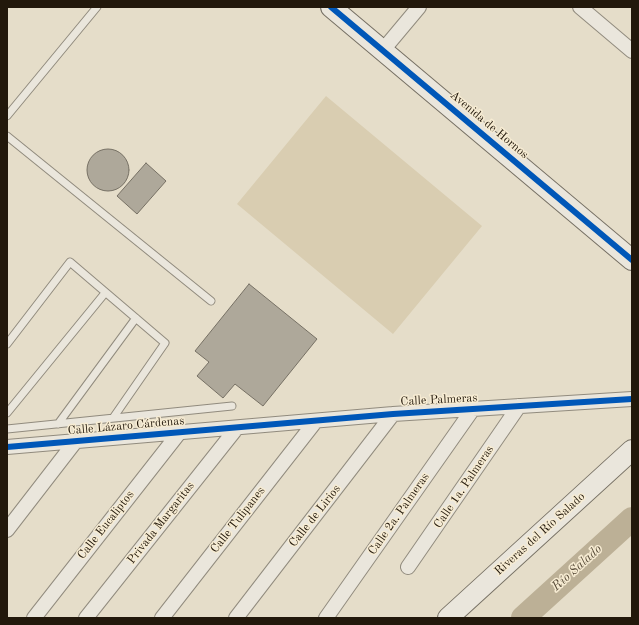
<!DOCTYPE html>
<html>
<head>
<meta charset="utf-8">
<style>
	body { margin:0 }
	#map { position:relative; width:639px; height:625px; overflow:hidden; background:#e5ddc9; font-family:"Old Standard TT",serif }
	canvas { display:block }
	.frame { position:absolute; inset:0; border:8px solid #22180b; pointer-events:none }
</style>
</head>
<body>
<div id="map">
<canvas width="639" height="625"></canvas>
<div class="frame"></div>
</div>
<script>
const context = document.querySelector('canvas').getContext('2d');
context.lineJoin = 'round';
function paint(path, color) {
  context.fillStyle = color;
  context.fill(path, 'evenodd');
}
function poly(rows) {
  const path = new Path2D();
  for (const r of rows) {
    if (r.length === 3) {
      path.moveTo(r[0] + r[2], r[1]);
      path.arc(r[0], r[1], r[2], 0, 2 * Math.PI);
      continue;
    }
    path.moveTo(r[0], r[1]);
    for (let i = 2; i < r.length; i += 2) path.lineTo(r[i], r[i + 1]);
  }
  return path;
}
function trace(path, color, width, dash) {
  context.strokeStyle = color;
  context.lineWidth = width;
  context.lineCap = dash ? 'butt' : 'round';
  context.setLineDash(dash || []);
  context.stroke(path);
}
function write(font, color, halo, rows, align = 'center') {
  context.font = font + ' "Old Standard TT",serif';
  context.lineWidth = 3;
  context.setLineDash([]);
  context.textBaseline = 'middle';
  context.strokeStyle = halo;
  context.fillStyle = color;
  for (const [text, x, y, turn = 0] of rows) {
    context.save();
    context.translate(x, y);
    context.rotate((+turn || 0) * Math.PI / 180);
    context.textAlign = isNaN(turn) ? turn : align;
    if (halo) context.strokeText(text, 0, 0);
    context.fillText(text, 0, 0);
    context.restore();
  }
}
paint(poly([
	[326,96,482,226,393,334,237,204]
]), '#d9cdb1');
trace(poly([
	[523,618,632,519]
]), '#bcb096', 24);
const building = poly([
	[108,170,21],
	[146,163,166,181,137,214,117,196,146,163],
	[249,284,317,339,263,406,235,384,223,398,197,376,209,362,195,351,249,284]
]);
paint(building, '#aea89a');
trace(building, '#767064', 1);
const lane = poly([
	[7,116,97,7],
	[7,136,211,301],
	[7,344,70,262,165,343,113,418],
	[7,413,105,293],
	[58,424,136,318],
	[7,429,232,406]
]);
const street = poly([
	[580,7,632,51],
	[383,50,419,7],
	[7,447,393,414,632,399],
	[7,530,75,442],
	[408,567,519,406],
	[34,618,179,433],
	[86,618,236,429],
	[162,618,315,422],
	[236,618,393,414],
	[326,618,473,409]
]);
const secondary = poly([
	[331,7,632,260],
	[448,618,632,450]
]);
trace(lane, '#918b7e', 9);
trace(street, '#918b7e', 16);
trace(secondary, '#767064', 22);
trace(lane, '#eae6dc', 7);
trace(street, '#eae6dc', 14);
trace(secondary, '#eae6dc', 20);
trace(poly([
	[331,7,632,260],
	[7,447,393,414,632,399]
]), '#0057b8', 6);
write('12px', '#22180b', '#f7ecd3', [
	["Avenida de Hornos",489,125,40],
	["Calle Palmeras",439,400,-3],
	["Calle Lázaro Cárdenas",126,426,-5],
	["Calle 1a. Palmeras",464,487,-56],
	["Calle 2a. Palmeras",399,514,-55],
	["Calle de Lirios",315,516,-52],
	["Calle Tulipanes",238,520,-52],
	["Privada Margaritas",161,523,-52],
	["Calle Eucaliptos",106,525,-52],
	["Riveras del Río Salado",540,534,-42]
]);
write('italic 13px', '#594d3a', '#f7ecd3', [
	["Río Salado",577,568,-42]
]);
</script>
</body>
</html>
